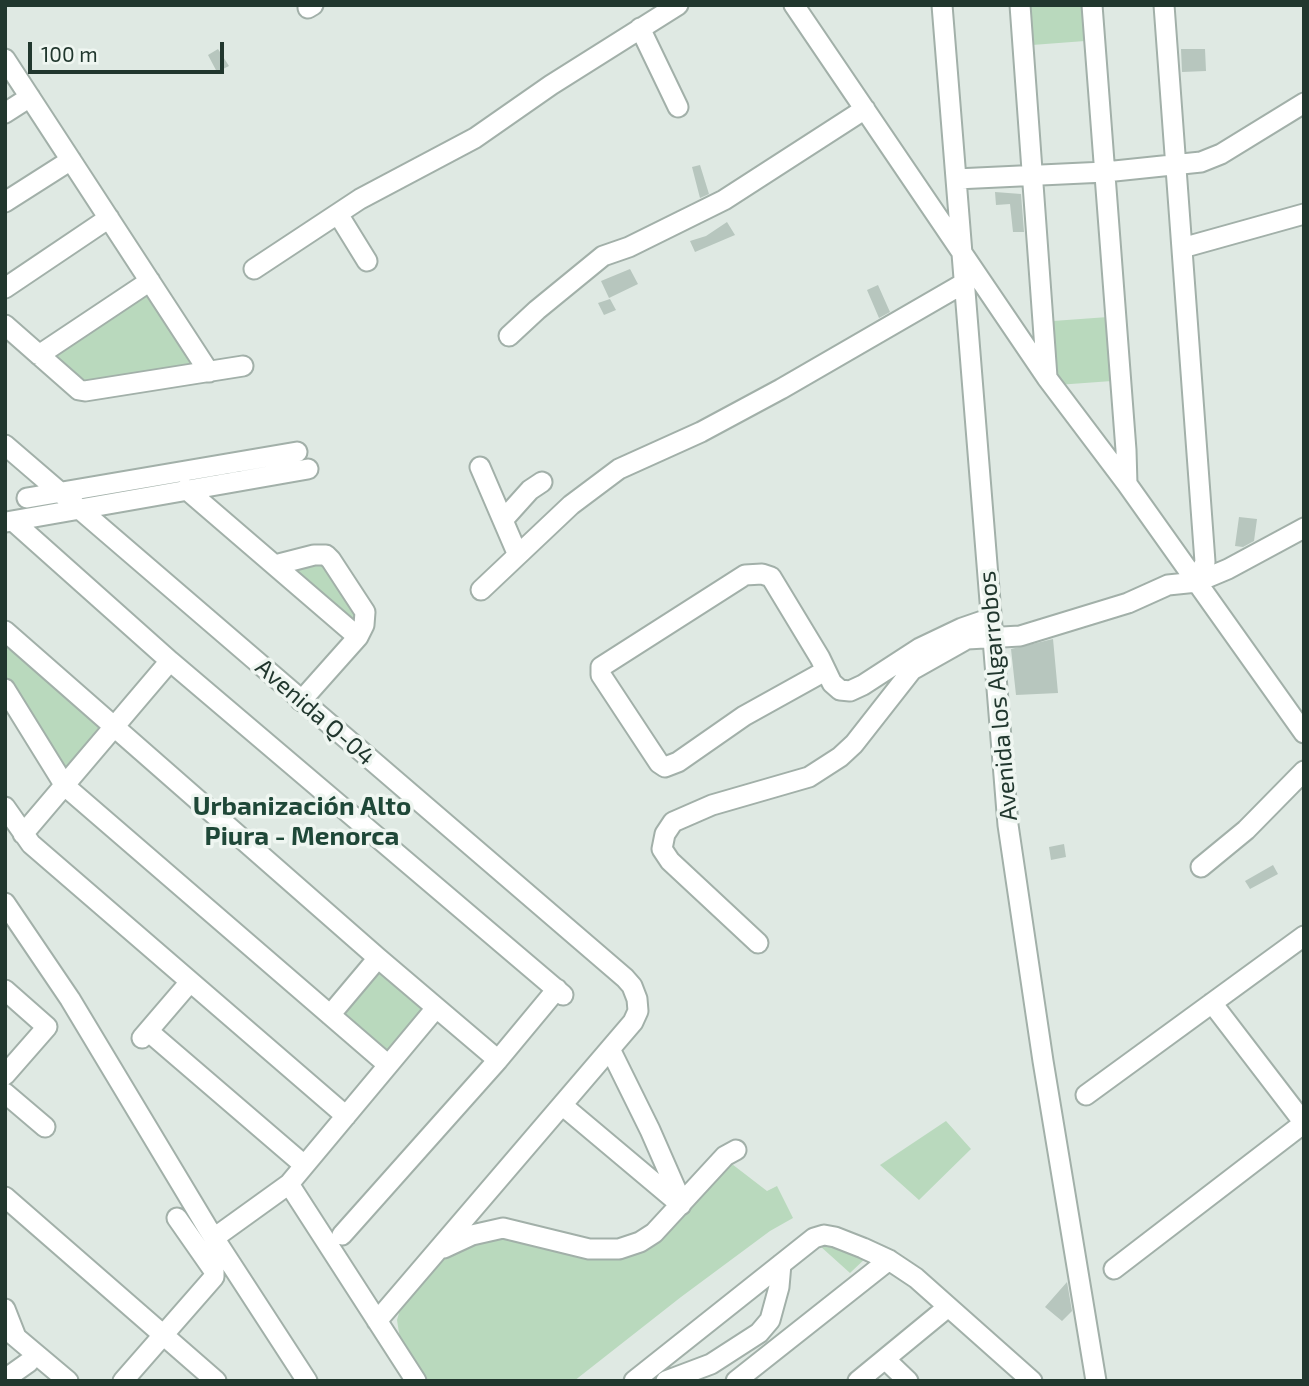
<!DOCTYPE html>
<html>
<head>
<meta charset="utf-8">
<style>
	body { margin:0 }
	#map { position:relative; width:1309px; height:1386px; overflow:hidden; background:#dfe9e3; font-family:"Exo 2",sans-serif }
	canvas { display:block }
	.frame { position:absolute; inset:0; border:7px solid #21372e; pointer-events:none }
	.scale { position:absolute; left:28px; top:42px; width:196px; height:32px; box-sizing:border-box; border:4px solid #21372e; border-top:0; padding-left:9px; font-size:21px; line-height:24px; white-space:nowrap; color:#21372e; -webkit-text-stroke:5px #eff6f1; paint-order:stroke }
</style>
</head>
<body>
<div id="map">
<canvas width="1309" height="1386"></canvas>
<div class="frame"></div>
<div class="scale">100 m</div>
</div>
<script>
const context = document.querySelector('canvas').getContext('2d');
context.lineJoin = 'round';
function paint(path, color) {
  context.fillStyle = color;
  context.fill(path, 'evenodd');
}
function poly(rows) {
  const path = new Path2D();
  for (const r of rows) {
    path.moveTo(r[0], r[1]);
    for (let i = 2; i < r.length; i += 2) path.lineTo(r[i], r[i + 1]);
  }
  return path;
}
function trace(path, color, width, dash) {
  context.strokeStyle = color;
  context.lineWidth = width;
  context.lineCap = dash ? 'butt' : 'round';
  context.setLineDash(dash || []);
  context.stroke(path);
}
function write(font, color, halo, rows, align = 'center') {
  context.font = font + ' "Exo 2",sans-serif';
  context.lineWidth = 7;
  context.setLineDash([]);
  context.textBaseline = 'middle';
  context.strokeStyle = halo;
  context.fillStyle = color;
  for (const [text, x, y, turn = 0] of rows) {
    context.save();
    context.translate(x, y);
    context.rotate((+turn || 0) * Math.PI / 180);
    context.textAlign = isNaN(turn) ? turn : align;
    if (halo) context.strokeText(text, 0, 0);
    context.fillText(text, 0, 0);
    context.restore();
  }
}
paint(poly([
	[1029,5,1082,5,1085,41,1032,45],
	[150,290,196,361,192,369,87,387,51,358],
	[1108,317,1112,381,1057,385,1053,321],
	[324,560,361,613,356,622,350,623,294,569],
	[5,638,105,725,66,772,5,678],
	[380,967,430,1005,390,1055,341,1012],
	[946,1121,971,1149,919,1200,880,1165],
	[728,1161,767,1191,777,1186,793,1218,770,1231,681,1297,574,1381,429,1381,400,1339,397,1320,401,1306,439,1258,473,1241,511,1237,624,1256],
	[821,1240,869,1255,850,1273,820,1246]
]), '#b9d9bd');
paint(poly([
	[218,49,229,66,217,72,208,55],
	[1181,49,1205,49,1206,71,1182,72],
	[700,165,709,194,700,198,692,167],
	[995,192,1021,194,1024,232,1013,232,1010,204,996,205],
	[727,222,735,235,695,252,690,241,706,236],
	[630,269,638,284,609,298,601,281],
	[878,285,890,312,879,318,867,290],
	[610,299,616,310,604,315,598,303],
	[1239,517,1257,519,1254,541,1243,547,1235,546],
	[1053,639,1058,693,1016,695,1011,649],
	[1064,844,1066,857,1051,860,1049,847],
	[1273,865,1278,874,1250,889,1245,881],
	[1067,1282,1072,1311,1062,1321,1045,1307]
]), '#b7c6be');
const minor = poly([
	[794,5,1047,378,1127,484,1304,733],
	[942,5,1008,825,1043,1061,1096,1381],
	[1020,5,1047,377],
	[1092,5,1126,450,1127,484],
	[1164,5,1205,562,1197,582],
	[308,8,313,5],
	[640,28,678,107],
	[5,59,209,372],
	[5,113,30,97],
	[956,179,1105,172,1201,162,1221,154,1304,103],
	[5,202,71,160],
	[338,214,367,261],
	[1182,248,1304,214],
	[254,269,360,199,475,138,551,85,678,5],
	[5,288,109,218],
	[5,325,79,390,85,391,243,366],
	[509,336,537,310,603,256,629,247,724,200,865,109],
	[39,355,150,281],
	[5,445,625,978,632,986,637,999,638,1011,633,1022,377,1321],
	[480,467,517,553],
	[186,489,358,637],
	[27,498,297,452],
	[503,520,530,490,542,482],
	[13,521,170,661,563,995],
	[6,522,308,469],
	[275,565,314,555,326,555,331,560,365,612,364,625,358,637,301,701],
	[481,590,571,505,619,469,701,432,781,389,966,282],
	[5,631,378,958,498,1060],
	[825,671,744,716,678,762,665,767,659,763,601,675,601,667,745,575,762,574,771,577,820,658,832,683,840,690,850,691,863,685,920,648,962,628,991,618],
	[5,689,65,786,387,1064],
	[5,807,31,844,346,1116],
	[23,834,170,661],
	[1201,867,1246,830,1304,771],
	[5,903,70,999,207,1227,307,1381],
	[758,943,670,861,662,849,665,834,673,822,712,805,809,777,840,757,854,744,912,670,967,639,1020,636,1128,603,1168,585,1197,582,1228,569,1304,528],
	[5,990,47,1027,5,1075],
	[1212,1003,1304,1123],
	[330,1015,378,958],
	[148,1031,304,1165],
	[142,1038,190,982],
	[610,1049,650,1130,682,1203],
	[5,1093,45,1127],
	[1086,1095,1304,936],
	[562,1105,681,1205],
	[289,1184,416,1381],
	[5,1197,216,1381],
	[342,1235,498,1060,557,989],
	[214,1238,289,1184,436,1008],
	[444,1248,472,1235,503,1228,589,1249,619,1249,640,1242,654,1233,725,1156,736,1150],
	[1114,1269,1304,1123],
	[5,1309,16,1337],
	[5,1328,68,1381],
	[885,1359,908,1381],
	[5,1379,29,1362],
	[123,1381,214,1277,214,1271,177,1218],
	[634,1381,814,1238,824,1235,835,1237,863,1248,889,1260,916,1278,1032,1381],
	[666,1381,711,1364,759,1333,770,1320,779,1287,781,1264],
	[736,1381,889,1260],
	[858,1381,948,1307]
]);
trace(minor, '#a2b0a9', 23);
trace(minor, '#fff', 19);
write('24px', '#21372e', '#eff6f1', [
	["Avenida los Algarrobos",998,696,-95],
	["Avenida Q-04",315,712,41]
]);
write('bold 26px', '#1f4838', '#eff6f1', [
	["Urbanización Alto",302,806],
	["Piura - Menorca",302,836]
]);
</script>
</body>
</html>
